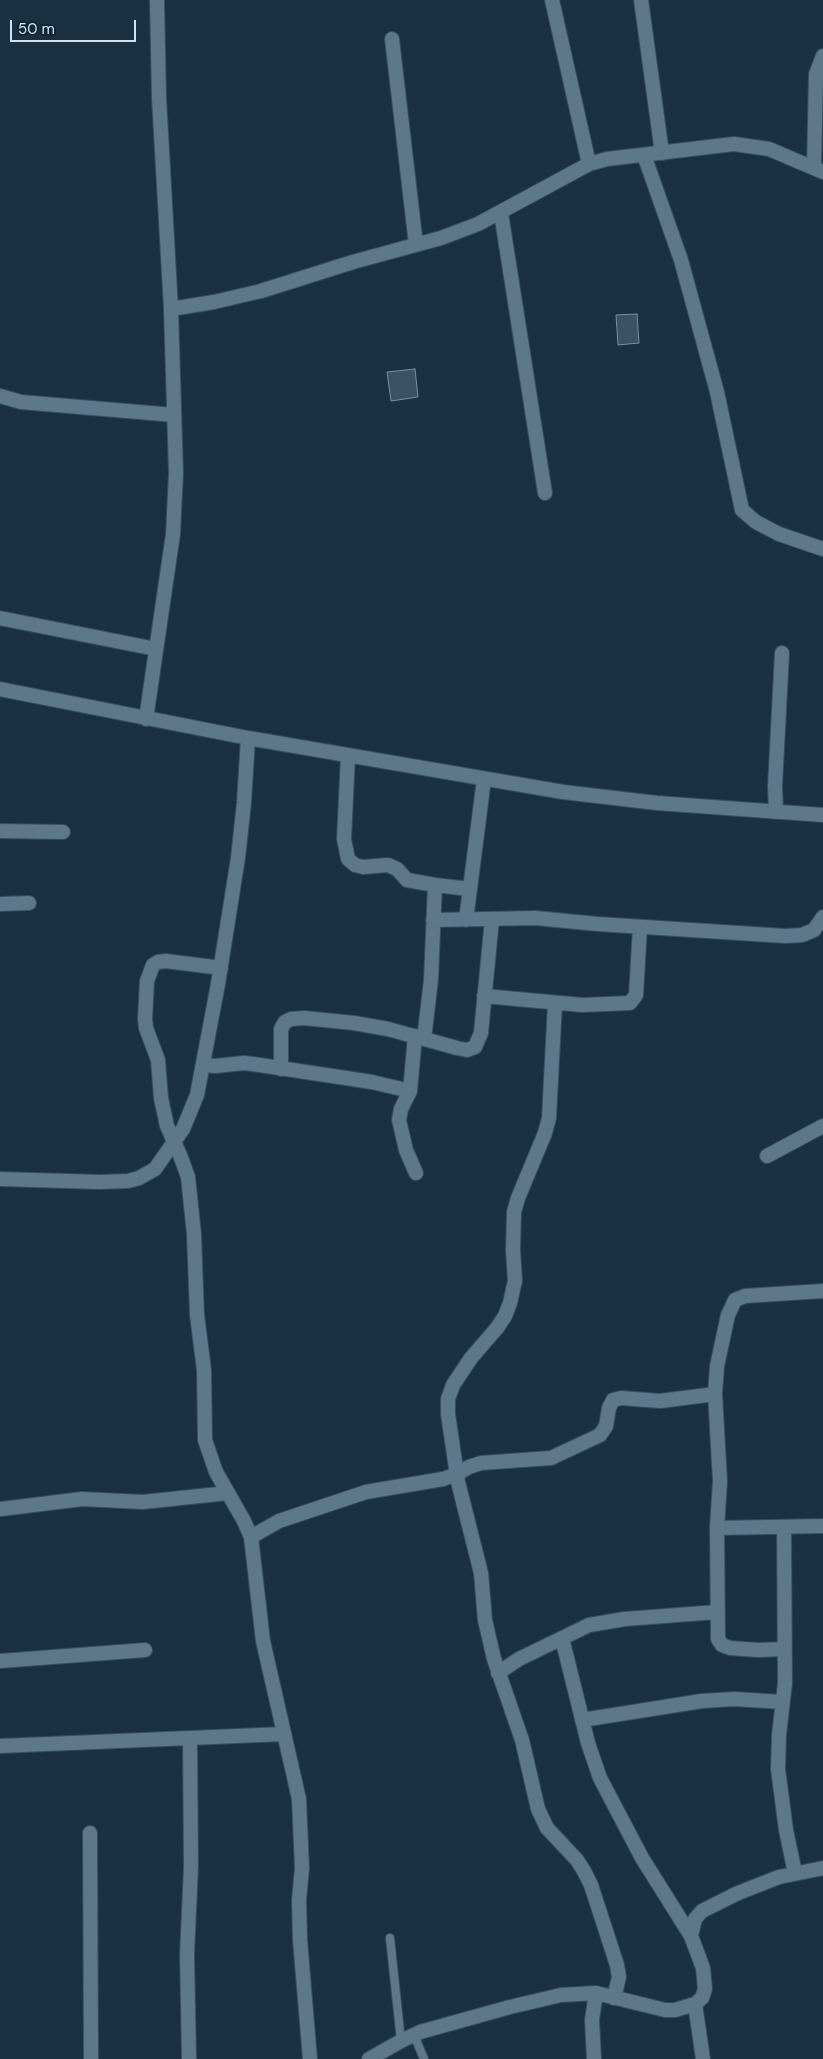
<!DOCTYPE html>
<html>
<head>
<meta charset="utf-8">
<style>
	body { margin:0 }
	#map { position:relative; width:823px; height:2059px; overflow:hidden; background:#1a3143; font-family:"DM Sans",sans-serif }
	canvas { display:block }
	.scale { position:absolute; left:10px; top:20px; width:126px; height:22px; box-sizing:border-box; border:2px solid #d4e2ed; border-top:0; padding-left:6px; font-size:15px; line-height:18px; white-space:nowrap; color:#d4e2ed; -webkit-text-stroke:4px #102738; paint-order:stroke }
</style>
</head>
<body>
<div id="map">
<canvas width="823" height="2059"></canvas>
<div class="scale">50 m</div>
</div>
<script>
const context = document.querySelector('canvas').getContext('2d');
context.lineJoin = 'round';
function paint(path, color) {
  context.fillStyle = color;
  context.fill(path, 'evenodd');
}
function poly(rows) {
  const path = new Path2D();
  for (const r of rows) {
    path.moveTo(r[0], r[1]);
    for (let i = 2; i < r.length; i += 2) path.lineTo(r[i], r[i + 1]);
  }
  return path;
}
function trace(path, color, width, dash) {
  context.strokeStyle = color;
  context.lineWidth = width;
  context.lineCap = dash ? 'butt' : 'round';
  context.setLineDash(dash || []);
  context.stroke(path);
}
const building = poly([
	[637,314,639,343,618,345,616,315,637,314],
	[415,369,418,397,391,401,387,372,415,369]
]);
paint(building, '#3a5265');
trace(building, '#7690a5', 1);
const service = poly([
	[390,1938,401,2041],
	[414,2035,424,2059]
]);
const minor = poly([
	[157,0,159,98,171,309],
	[552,0,589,164],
	[641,0,662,153],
	[392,39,416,245],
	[644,155,681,260,717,392,742,510,756,522,779,534,823,549],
	[814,168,816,74,823,56],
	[501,213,545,493],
	[0,396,21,402,174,415],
	[0,618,156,649],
	[0,689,248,738,563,792,657,803,823,815],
	[146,719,173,534,176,473,171,309,214,302,261,291,353,262,441,238,478,224,589,164,607,159,734,144,769,149,823,172],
	[348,755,344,839,348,859,355,865,363,867,388,865,397,869,407,880,435,885,470,889],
	[776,812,775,786,782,653],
	[0,831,63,832],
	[0,904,29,903],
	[433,920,535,918,598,924,785,936,802,935,814,930,823,917],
	[466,920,484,779],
	[221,968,166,961,158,962,153,965,147,981,145,1019,146,1028,158,1060,161,1098,167,1126,180,1155,188,1177,194,1234,197,1315,204,1370,205,1440,216,1472,244,1521,251,1537,263,1641,299,1799,302,1868,299,1900,300,1940,310,2059],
	[484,996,582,1005,630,1003,636,995,640,927],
	[555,1003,549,1118,545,1133,518,1198,514,1212,513,1250,515,1281,510,1303,505,1316,497,1328,471,1358,453,1385,448,1399,448,1414,458,1482,481,1573,485,1620,494,1659,522,1740,538,1809,547,1828,577,1860,584,1871,591,1885,617,1965,619,1977,614,1998],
	[415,1036,410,1091,401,1109,399,1120,406,1150,416,1173],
	[424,1039,431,980,435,885],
	[203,1065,215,1066,244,1063,253,1064,372,1082,410,1091],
	[281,1069,281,1029,285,1022,291,1019,304,1018,354,1023,388,1029,457,1048,467,1050,475,1047,481,1033,492,919],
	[767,1156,823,1126],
	[0,1179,100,1182,128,1181,139,1178,155,1169,183,1129,197,1095,218,984,238,858,244,803,248,738],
	[1,1509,82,1499,143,1502,228,1493],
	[784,1527,785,1683,779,1735,778,1769,786,1830,795,1873],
	[717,1528,823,1526],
	[251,1537,279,1521,366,1492,443,1479,457,1474,469,1467,481,1463,551,1458,600,1435,606,1426,609,1408,613,1400,621,1398,660,1401,715,1394],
	[562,1638,588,1743,600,1778,642,1858,691,1936],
	[784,1649,758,1650,730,1648,722,1645,718,1639,717,1528,720,1481,715,1394,717,1366,728,1315,735,1300,745,1296,823,1291],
	[0,1661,145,1650],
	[498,1673,519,1659,589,1625,625,1619,717,1612],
	[582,1720,702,1701,734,1699,782,1702],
	[0,1746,284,1734],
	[90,1833,91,2059],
	[695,2004,703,2059],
	[189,2059,187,1954,191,1867,190,1738],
	[369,2059,401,2041,420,2032,510,2007,561,1995,596,1993,665,2010,675,2010,695,2004,702,1998,705,1989,703,1968,691,1936,695,1919,702,1911,738,1893,779,1877,823,1868],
	[594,2059,592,2020,596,1993]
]);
trace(service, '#394d5c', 10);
trace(minor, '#394d5c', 16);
trace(service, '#5d778b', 8);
trace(minor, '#5d778b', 14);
</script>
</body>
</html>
